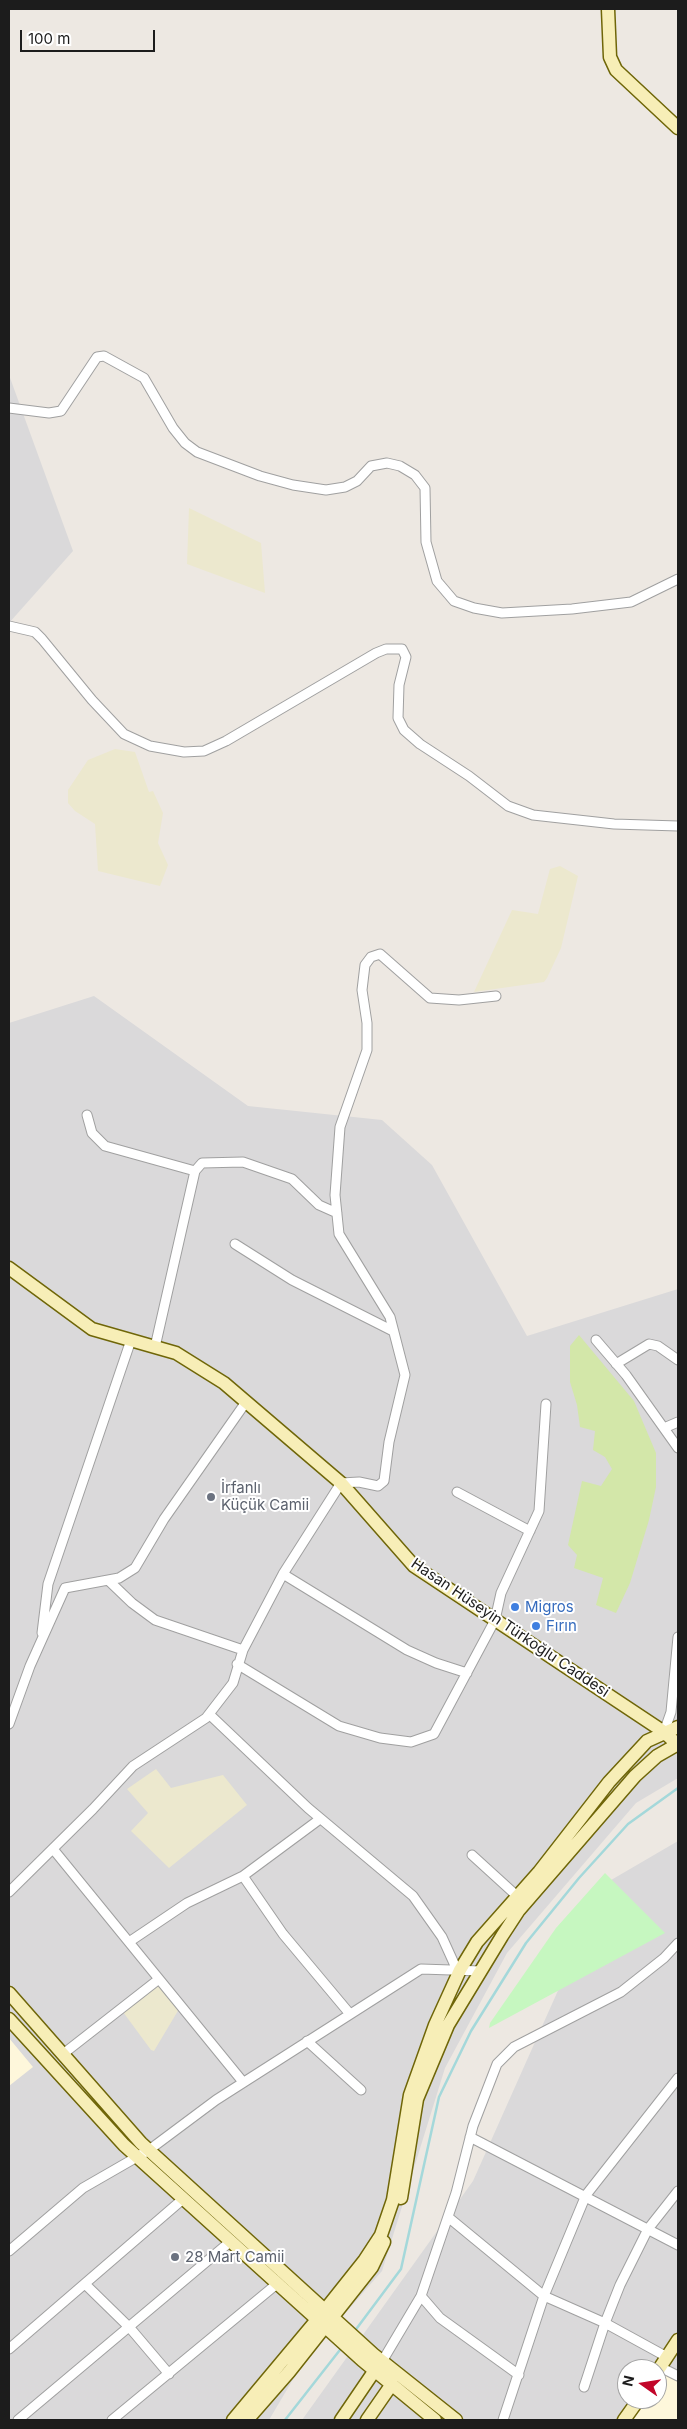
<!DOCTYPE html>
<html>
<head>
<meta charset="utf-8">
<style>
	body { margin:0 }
	#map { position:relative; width:687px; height:2429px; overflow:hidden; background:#ede8e2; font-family:Inter,sans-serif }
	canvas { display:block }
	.frame { position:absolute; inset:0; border:10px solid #1c1c1c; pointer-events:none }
	.north { position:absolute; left:617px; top:2359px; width:50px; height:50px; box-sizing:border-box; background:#fff; border:1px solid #a4a4a4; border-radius:50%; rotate:283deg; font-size:14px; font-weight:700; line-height:20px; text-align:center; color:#1c1c1c }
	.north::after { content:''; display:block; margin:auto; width:18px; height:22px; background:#c2062a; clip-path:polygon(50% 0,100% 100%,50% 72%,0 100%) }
	.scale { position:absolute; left:20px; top:30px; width:135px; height:22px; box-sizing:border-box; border:2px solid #1c1c1c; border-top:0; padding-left:6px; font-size:15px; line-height:18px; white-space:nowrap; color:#1c1c1c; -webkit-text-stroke:4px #fff; paint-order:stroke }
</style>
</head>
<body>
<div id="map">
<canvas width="687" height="2429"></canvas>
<div class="frame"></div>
<div class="north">N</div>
<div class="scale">100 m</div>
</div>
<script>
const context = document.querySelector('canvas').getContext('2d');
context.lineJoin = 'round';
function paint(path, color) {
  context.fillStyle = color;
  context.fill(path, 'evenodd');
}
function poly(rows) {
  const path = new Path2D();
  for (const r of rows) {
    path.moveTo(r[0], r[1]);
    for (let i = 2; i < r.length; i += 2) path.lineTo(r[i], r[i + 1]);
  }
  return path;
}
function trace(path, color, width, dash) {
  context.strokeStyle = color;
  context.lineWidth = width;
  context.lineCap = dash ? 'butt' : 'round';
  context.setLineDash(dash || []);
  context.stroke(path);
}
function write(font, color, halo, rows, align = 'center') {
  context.font = font + ' Inter,sans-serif';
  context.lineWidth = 4;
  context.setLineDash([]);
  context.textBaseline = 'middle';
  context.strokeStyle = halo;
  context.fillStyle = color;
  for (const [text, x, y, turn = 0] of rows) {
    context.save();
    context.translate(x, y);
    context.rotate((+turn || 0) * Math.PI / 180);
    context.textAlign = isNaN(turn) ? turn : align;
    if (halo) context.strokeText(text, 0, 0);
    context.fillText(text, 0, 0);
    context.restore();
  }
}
paint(poly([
	[9,375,73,551,9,623],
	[94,996,248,1106,382,1120,432,1165,527,1336,678,1289,678,1778,636,1803,507,1953,445,2068,382,2271,305,2359,269,2420,9,2420,9,1023],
	[678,1841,678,2420,302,2420,473,2181,606,1883],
	[627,2369,657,2369,657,2399,627,2399]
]), '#dad9da');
paint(poly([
	[9,2038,33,2067,9,2086],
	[663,2372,678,2380,678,2420,633,2420,647,2399,657,2399,657,2382]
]), '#fef7db');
paint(poly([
	[189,508,261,543,265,593,187,564],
	[115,749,135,752,149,792,153,791,163,813,158,843,168,865,160,886,98,871,95,824,75,811,68,803,68,790,88,760],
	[560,866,578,876,561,948,547,978,544,982,474,992,512,910,538,914,550,869],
	[156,1769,171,1788,223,1775,247,1805,169,1868,131,1831,148,1813,127,1789],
	[158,1984,179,2009,154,2051,151,2050,123,2012]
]), '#ece8ce');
paint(poly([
	[579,1335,634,1401,656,1453,656,1487,649,1520,630,1583,616,1613,596,1605,603,1578,574,1568,577,1555,568,1545,582,1481,601,1486,612,1469,605,1457,593,1450,595,1431,580,1427,577,1405,570,1382,570,1346]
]), '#d3e7a9');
paint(poly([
	[605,1873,665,1933,489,2028,490,2023,556,1928]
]), '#c6f7c0');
trace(poly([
	[354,2332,401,2269,439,2097,471,2031,526,1943,579,1878,628,1824,678,1788],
	[285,2420,343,2346]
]), '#a4d8da', 2.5);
const street = poly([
	[9,408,49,413,61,411,97,357,104,356,144,378,173,428,185,443,197,452,260,476,293,485,326,490,345,487,357,481,371,466,387,463,400,466,415,475,425,488,426,542,437,581,454,601,474,608,502,613,572,609,631,602,678,579],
	[9,626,35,632,42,639,92,700,124,734,150,746,184,752,204,751,226,741,376,653,386,649,402,649,406,657,399,685,398,718,404,730,420,744,469,776,508,806,533,815,614,824,678,826],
	[87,1115,92,1133,105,1146,195,1171],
	[235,1244,292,1280,393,1331],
	[596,1340,626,1375,678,1448],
	[155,1347,195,1171,202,1163,243,1162,292,1179,319,1205,337,1213],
	[616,1364,649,1344,658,1346,678,1360],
	[664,1428,678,1422],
	[457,1492,530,1531],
	[283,1574,407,1650,436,1663,467,1673],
	[108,1580,132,1603,155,1620,243,1650],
	[42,1633,48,1584,131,1340],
	[237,1664,339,1726,380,1738,411,1742,434,1734,495,1620,501,1593,539,1511,546,1404],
	[209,1714,308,1808,413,1896,442,1937,457,1970],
	[9,1724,30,1666,65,1588,119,1578,135,1568,164,1519,246,1402],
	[664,1732,671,1712,678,1637],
	[53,1849,243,2082],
	[472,1855,517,1896],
	[243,1876,283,1934,350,2014],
	[9,1892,93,1809,133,1766,206,1718,233,1683,243,1650,283,1574,341,1483,359,1482,378,1486,384,1481,389,1442,405,1375,390,1317,339,1234,335,1195,340,1127,367,1050,367,1023,362,990,365,965,371,957,380,954,430,998,459,1000,496,996],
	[129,1942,187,1903,243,1876,320,1819],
	[307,2041,361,2090],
	[63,2054,159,1979],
	[470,2137,678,2245],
	[448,2217,544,2296,605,2323,667,2357],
	[9,2251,83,2188,149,2150,216,2100,421,1969,481,1971],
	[86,2285,130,2328,169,2374],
	[421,2296,440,2318,519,2375],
	[9,2349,183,2199],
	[380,2365,421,2296,456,2193,473,2126,497,2064,514,2047,621,1992,664,1958,678,1943],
	[660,2367,678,2376],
	[584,2387,605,2323,620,2285,648,2229,678,2191],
	[18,2420,231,2241],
	[112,2420,278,2283],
	[503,2420,544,2296,586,2195,678,2078]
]);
const secondary = poly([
	[608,9,610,57,616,70,678,128],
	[9,1268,92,1329,176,1353,224,1383,341,1483,414,1566,664,1732,678,1745],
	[9,1993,141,2143,373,2354,456,2420],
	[9,2019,124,2145,362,2360,435,2420],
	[401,2198,417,2099,448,2025,502,1936,519,1910,635,1776,657,1756,678,1744],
	[657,2372,678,2340],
	[233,2420,325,2310,364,2261,381,2235,393,2200,410,2095,435,2025,460,1970,477,1942,539,1872,609,1782,647,1741,678,1727],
	[247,2420,289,2372,372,2267,384,2242],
	[341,2420,375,2370],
	[367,2420,392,2384],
	[624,2420,639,2399]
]);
trace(street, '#a0a0a0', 11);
trace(secondary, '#6f6608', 15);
trace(street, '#fff', 9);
trace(secondary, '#f7eeb7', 12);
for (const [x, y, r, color] of [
	[211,1497,5,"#6b7280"],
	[515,1607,5,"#3f7fe0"],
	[536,1626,5,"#3f7fe0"],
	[175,2257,5,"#6b7280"]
]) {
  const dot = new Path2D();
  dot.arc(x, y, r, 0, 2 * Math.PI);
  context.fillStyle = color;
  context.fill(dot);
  trace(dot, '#fff', 2);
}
write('15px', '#5b616d', '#fff', [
	["İrfanlı",221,1488],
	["Küçük Camii",221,1505],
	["28 Mart Camii",185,2257]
], 'left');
write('15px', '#366cbe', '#fff', [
	["Migros",525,1607],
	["Fırın",546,1626]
], 'left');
write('15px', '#1c1c1c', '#fff', [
	["Hasan Hüseyin Türkoğlu Caddesi",510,1628,34]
]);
</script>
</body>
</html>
